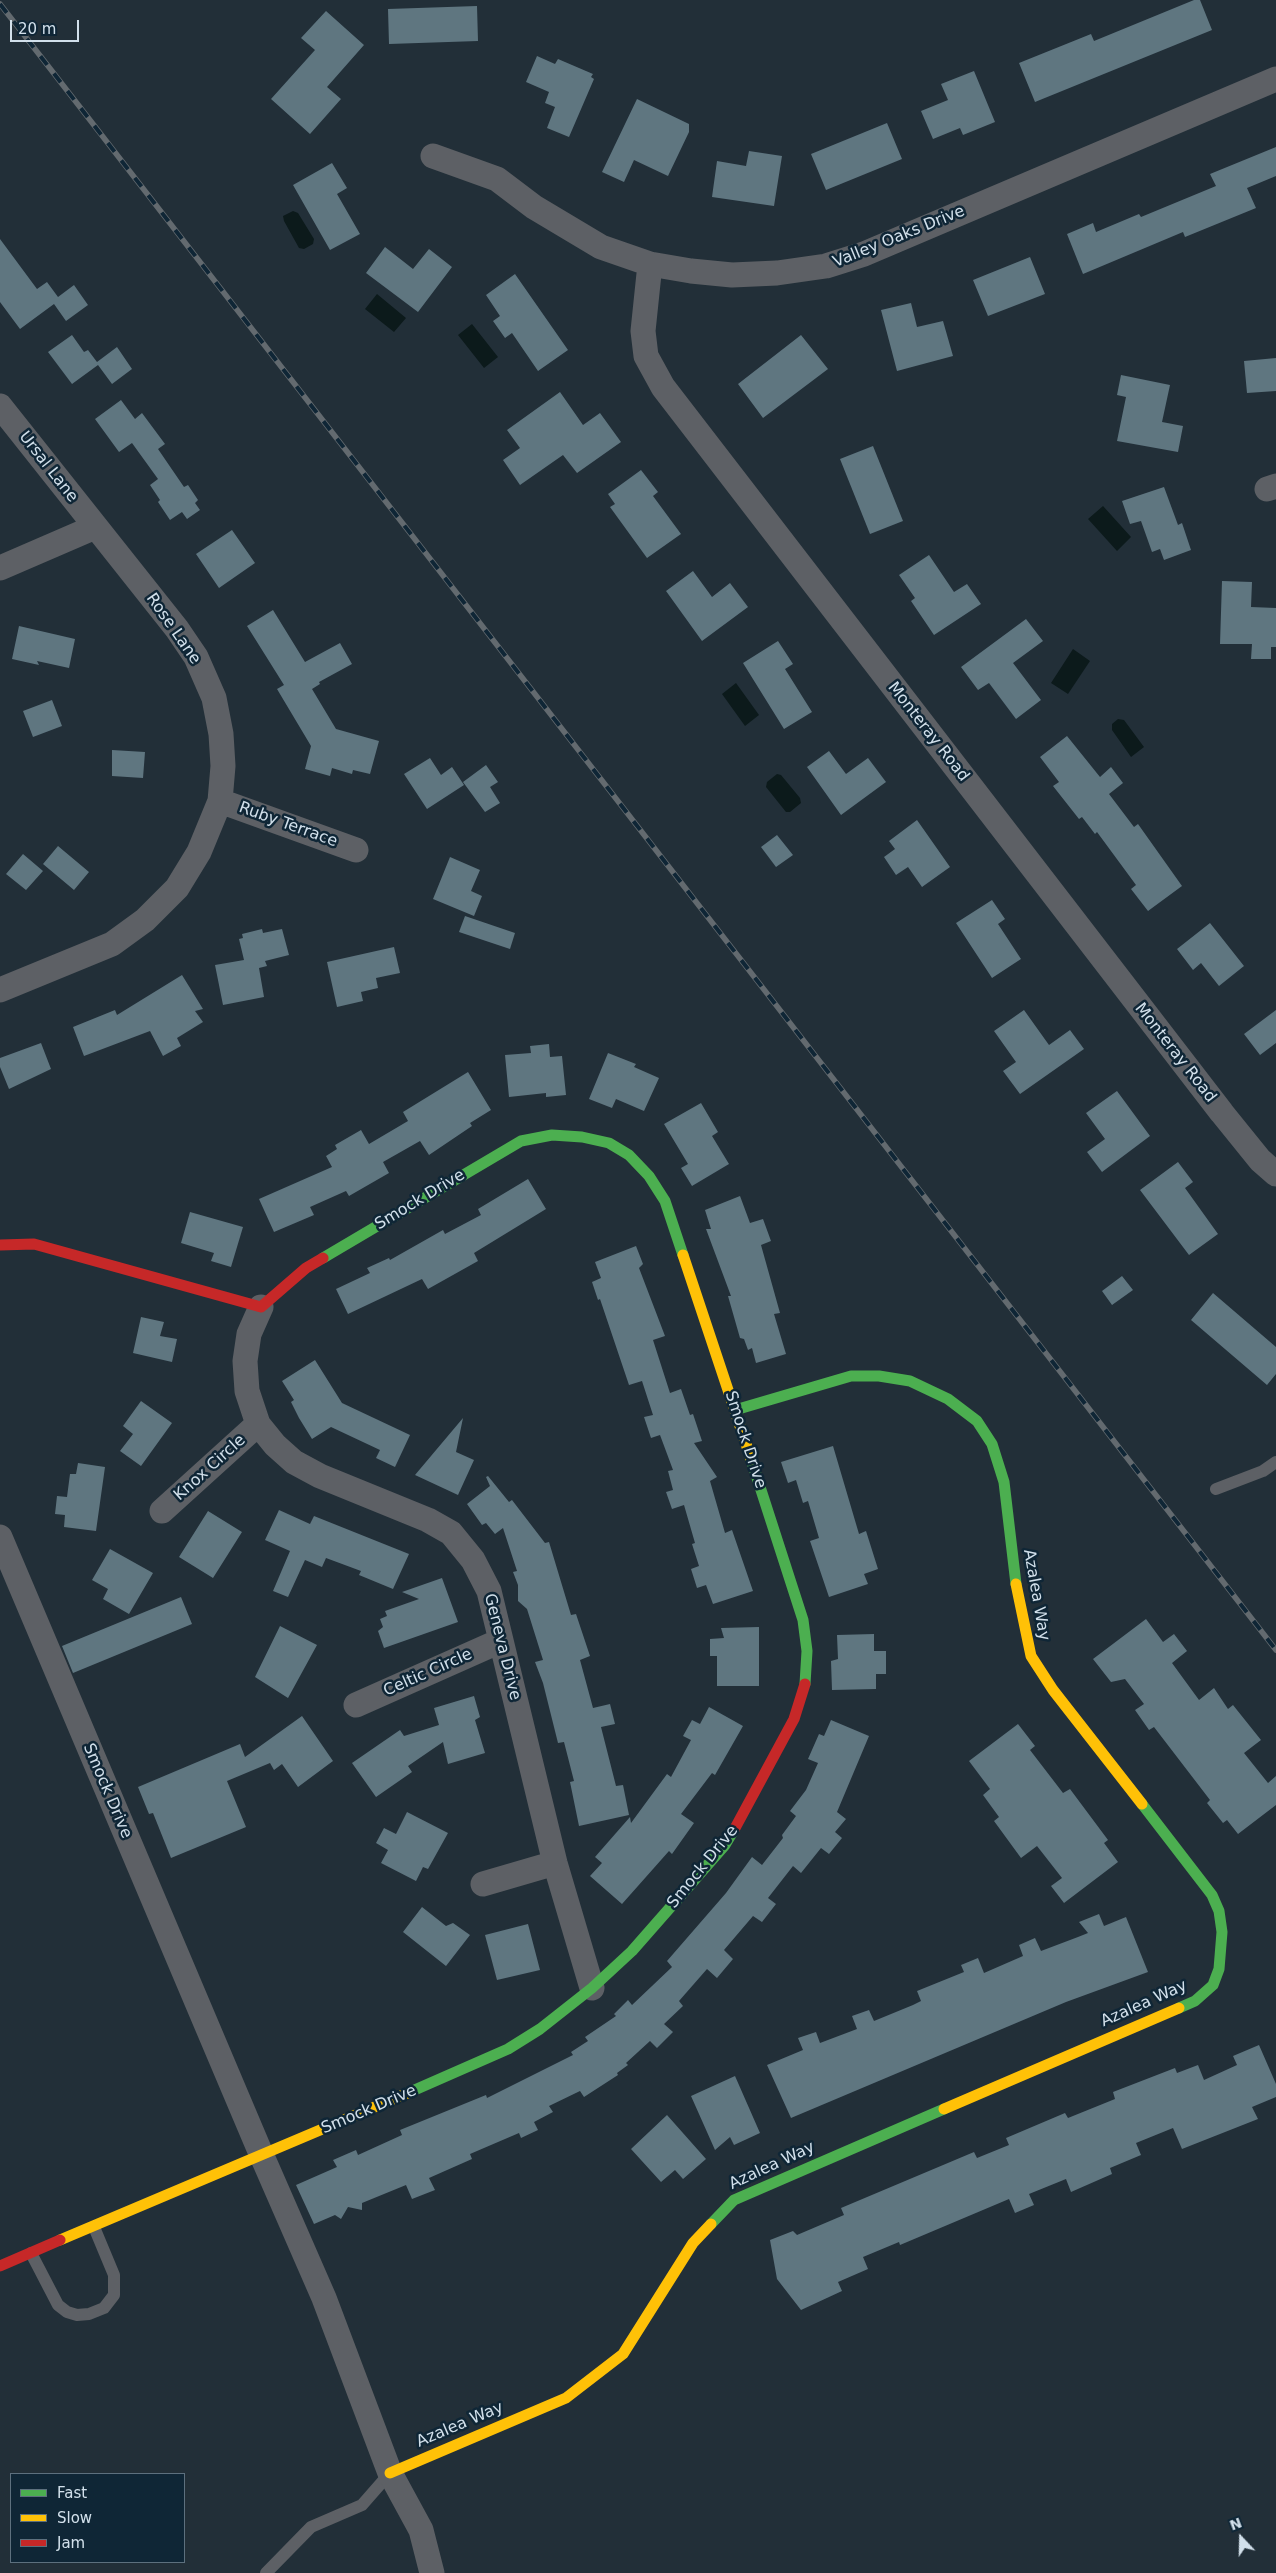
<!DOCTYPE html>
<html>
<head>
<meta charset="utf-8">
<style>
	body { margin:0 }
	#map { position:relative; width:1276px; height:2573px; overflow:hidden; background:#222f38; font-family:"DejaVu Sans",sans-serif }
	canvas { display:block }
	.legend { position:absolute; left:10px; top:2473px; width:175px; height:90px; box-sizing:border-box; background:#0f2636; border:1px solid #5d707e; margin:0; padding:6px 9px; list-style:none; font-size:15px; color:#d2e0eb }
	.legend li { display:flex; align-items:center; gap:10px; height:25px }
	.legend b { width:25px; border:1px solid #5d707e }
	.north { position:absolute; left:1216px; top:2513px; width:50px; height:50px; -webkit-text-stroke:4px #0f2636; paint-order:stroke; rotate:339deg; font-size:14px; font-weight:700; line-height:20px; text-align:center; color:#d2e0eb }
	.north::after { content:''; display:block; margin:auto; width:18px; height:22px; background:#d2e0eb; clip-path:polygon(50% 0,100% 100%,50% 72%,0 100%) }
	.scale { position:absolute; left:10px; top:20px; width:69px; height:22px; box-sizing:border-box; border:2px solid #d2e0eb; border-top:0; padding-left:6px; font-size:15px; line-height:18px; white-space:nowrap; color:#d2e0eb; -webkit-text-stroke:4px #0f2636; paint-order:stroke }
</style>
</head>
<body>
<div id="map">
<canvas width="1276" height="2573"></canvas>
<ul class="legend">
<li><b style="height:6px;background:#4caf50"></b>Fast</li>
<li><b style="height:6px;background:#ffc107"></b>Slow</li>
<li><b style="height:6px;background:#c62828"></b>Jam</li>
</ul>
<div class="north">N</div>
<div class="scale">20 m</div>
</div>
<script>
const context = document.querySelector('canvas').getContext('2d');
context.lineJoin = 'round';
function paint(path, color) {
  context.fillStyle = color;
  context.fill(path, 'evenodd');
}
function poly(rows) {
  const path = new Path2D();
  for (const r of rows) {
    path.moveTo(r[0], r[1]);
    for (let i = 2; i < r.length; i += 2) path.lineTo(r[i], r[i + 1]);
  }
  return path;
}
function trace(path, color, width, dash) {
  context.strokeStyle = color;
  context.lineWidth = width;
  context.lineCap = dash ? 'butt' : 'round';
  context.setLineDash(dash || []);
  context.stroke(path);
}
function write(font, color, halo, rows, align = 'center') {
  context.font = font + ' "DejaVu Sans",sans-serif';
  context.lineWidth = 5;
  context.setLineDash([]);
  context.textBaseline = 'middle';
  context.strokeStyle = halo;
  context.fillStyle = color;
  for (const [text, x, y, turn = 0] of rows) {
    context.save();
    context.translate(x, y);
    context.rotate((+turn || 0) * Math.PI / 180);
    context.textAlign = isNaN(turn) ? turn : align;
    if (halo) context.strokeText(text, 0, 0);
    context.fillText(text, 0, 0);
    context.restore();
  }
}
paint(poly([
	[293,211,298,213,314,239,313,244,304,249,299,248,284,221,283,216],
	[377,294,406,318,394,332,365,309],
	[472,324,498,357,484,368,458,335],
	[1103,506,1131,537,1117,551,1088,519],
	[1073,649,1090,661,1068,694,1051,683],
	[736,683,759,715,745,726,722,694],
	[1118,719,1124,720,1144,747,1131,757,1112,730,1112,724],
	[777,774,781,775,800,798,801,803,790,812,786,812,766,787,767,782]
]), '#0c1a1b');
paint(poly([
	[1194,0,1200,0,1212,30,1035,102,1019,63,1091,34,1094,41],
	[477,6,478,41,389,44,388,9],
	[326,11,364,45,327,87,341,99,310,134,271,99,315,50,301,38],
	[537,56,555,64,558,59,593,74,591,77,594,79,569,137,547,128,555,107,545,103,549,92,526,82],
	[974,71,995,122,963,135,960,128,933,139,921,111,948,100,941,84],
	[637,99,689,124,689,132,668,176,634,160,624,182,602,172],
	[887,123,902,159,826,190,811,154],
	[1276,147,1276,176,1247,188,1256,208,1185,237,1183,232,1083,274,1067,234,1093,223,1096,232,1139,214,1141,217,1216,186,1210,174],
	[749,151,782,156,774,206,712,197,717,161,746,166],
	[332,163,347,188,337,194,360,234,330,250,293,185],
	[0,239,37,289,47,282,58,297,74,285,88,305,66,321,54,304,20,329,0,302],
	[385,247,413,269,429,249,452,267,418,312,366,273],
	[1030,257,1045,294,988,316,973,280],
	[515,274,568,350,538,371,512,333,505,338,493,321,500,316,486,295],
	[911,303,917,327,943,321,953,356,897,371,881,310],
	[72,335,84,352,88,350,97,362,117,347,132,369,112,384,98,365,72,384,48,352],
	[801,335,828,369,763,418,738,384],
	[1276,358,1276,391,1247,393,1244,361],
	[1121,375,1170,385,1162,422,1183,426,1178,452,1117,441,1126,397,1117,395],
	[560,392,583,425,600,413,621,442,577,473,563,455,520,485,503,460,520,448,507,430],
	[121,400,135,419,142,413,165,444,158,449,184,487,188,485,198,500,195,503,200,510,187,519,182,512,170,520,158,502,160,500,150,485,158,479,132,443,119,452,95,419],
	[873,446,903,521,870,534,840,459],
	[641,470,658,492,653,496,681,534,647,558,610,507,615,504,608,494],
	[1164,487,1178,525,1182,523,1191,550,1164,560,1160,549,1152,552,1141,521,1130,524,1122,501],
	[232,530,255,563,219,588,196,554],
	[929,555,954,592,967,584,981,604,934,635,911,601,915,598,899,575],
	[693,571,712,597,730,583,748,607,702,641,666,591],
	[1222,581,1252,582,1251,607,1276,608,1276,647,1271,647,1271,659,1251,659,1252,644,1220,644],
	[273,610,305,662,340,643,352,664,319,682,320,684,312,689,336,729,379,741,370,774,353,770,352,774,332,768,330,776,305,769,311,746,277,689,284,685,247,626],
	[1026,619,1043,641,1013,663,1041,700,1016,719,989,683,978,690,961,667],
	[19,626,75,639,69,668,37,661,39,665,12,659],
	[778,641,793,664,785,669,812,712,784,729,743,663],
	[52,700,62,726,33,737,23,711],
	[1067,736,1100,777,1111,767,1123,783,1109,794,1134,827,1138,824,1182,886,1148,911,1131,889,1136,885,1097,832,1095,834,1082,817,1079,819,1053,786,1059,782,1040,757],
	[112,750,145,752,143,778,112,776],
	[829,751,846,774,868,758,886,782,841,815,807,767],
	[430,758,441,775,452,767,464,785,427,809,404,774],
	[486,765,498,782,490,787,500,803,485,812,463,782],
	[917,820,950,867,922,887,908,867,896,875,884,857,895,849,889,841],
	[777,835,793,855,776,867,761,847],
	[58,846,89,872,74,890,43,864],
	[23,854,43,871,26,890,6,874],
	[450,857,480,870,471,891,482,896,474,916,433,899],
	[992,900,1005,919,998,924,1021,959,992,978,956,923],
	[465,916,515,933,510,949,459,932],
	[1210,923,1244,966,1219,986,1201,963,1193,970,1177,949],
	[262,929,263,933,282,929,289,955,265,961,267,966,259,968,264,997,223,1005,215,965,244,960,239,939,243,938,242,934],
	[394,947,400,973,376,978,378,988,361,992,363,1001,337,1007,327,962],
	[182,975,203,1009,195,1011,203,1022,177,1038,181,1046,163,1056,150,1031,84,1056,73,1027,115,1010,117,1015],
	[1024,1010,1049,1045,1070,1030,1084,1049,1020,1094,1003,1071,1016,1062,994,1031],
	[1276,1010,1276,1043,1260,1055,1244,1034],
	[41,1043,51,1069,9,1089,0,1067,0,1058],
	[549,1044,550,1057,562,1056,566,1095,546,1097,546,1093,509,1097,505,1055,531,1053,530,1046],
	[608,1053,636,1064,634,1067,659,1078,644,1111,616,1099,612,1108,589,1099],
	[468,1072,491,1110,470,1123,472,1126,429,1155,420,1141,383,1162,389,1173,349,1196,346,1191,310,1207,314,1215,274,1232,259,1199,332,1167,326,1156,337,1149,335,1145,361,1130,369,1144,408,1121,403,1112],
	[1117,1091,1150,1136,1102,1172,1087,1152,1105,1139,1086,1113],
	[701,1103,718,1132,712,1136,729,1164,692,1186,681,1168,688,1164,664,1124],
	[1178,1162,1193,1182,1185,1188,1218,1234,1189,1255,1140,1190],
	[528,1179,546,1209,474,1253,478,1261,428,1289,422,1279,348,1314,336,1289,370,1273,367,1268,389,1258,390,1260,443,1230,445,1234,481,1215,478,1209],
	[740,1196,750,1223,763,1219,771,1241,761,1245,780,1313,774,1314,786,1354,756,1363,752,1348,748,1350,744,1339,740,1338,728,1296,731,1296,706,1229,711,1229,705,1210],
	[190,1212,243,1227,231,1267,211,1261,214,1253,181,1243],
	[636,1246,643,1264,639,1268,665,1336,653,1340,670,1393,681,1389,690,1415,693,1414,702,1441,694,1443,717,1477,710,1481,725,1533,732,1530,753,1591,713,1604,706,1585,697,1588,691,1569,699,1566,692,1544,695,1543,684,1505,672,1509,666,1492,673,1490,668,1471,673,1470,660,1435,651,1438,644,1417,653,1415,642,1381,629,1385,600,1299,598,1300,592,1282,601,1278,595,1262],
	[1122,1276,1133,1290,1112,1305,1102,1291],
	[1213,1293,1276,1347,1276,1374,1267,1385,1191,1320],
	[141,1317,164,1322,160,1336,177,1339,172,1362,133,1353],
	[315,1360,342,1403,410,1435,395,1467,376,1458,380,1450,331,1427,312,1439,299,1418,291,1402,294,1400,282,1381],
	[141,1401,172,1423,141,1466,120,1451,133,1434,123,1426],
	[463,1418,456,1452,474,1460,458,1495,415,1475],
	[833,1446,859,1534,866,1531,878,1569,864,1574,868,1584,829,1597,810,1541,819,1538,808,1501,803,1503,796,1480,788,1483,781,1462],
	[78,1463,105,1467,96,1531,64,1527,65,1515,55,1514,57,1496,67,1497,70,1474,76,1474],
	[488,1476,509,1502,512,1500,545,1543,549,1542,571,1615,576,1614,590,1656,580,1660,593,1708,610,1704,615,1724,601,1727,616,1786,623,1785,629,1815,579,1826,570,1782,574,1781,564,1742,558,1743,543,1683,535,1662,543,1660,527,1609,518,1601,518,1585,513,1572,517,1571,503,1528,495,1534,486,1523,482,1525,467,1504,490,1486,486,1477],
	[279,1510,310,1524,314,1516,409,1554,393,1589,359,1575,361,1571,326,1558,322,1567,305,1560,288,1597,273,1591,290,1551,265,1540],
	[208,1511,242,1532,213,1578,179,1557],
	[110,1549,153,1573,129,1614,103,1599,108,1589,92,1580],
	[442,1578,458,1622,384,1648,378,1631,383,1627,380,1619,387,1616,385,1611,419,1599,402,1592],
	[181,1597,192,1624,73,1673,62,1646],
	[1146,1619,1163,1642,1174,1634,1187,1651,1172,1663,1199,1700,1214,1688,1228,1709,1233,1705,1261,1740,1244,1753,1268,1783,1276,1776,1276,1805,1238,1834,1227,1820,1223,1823,1207,1803,1210,1800,1154,1727,1149,1730,1135,1710,1144,1704,1125,1679,1111,1682,1093,1659],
	[280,1626,317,1645,288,1698,255,1677],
	[759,1627,759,1686,717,1686,717,1656,710,1656,710,1639,724,1638,721,1628],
	[874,1634,874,1651,886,1651,886,1674,876,1674,876,1689,832,1690,831,1661,838,1659,837,1635],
	[474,1696,480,1717,475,1720,485,1753,448,1764,443,1742,408,1766,412,1772,376,1797,352,1763,400,1730,404,1736,439,1725,434,1708],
	[709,1707,743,1726,715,1775,712,1773,681,1814,694,1823,672,1854,669,1851,622,1904,590,1876,602,1863,595,1857,630,1817,631,1823,667,1774,671,1777,691,1740,683,1736,692,1720,700,1724],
	[302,1716,333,1761,298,1787,282,1764,274,1770,270,1763,227,1781,246,1827,171,1858,153,1813,149,1814,138,1787,240,1744,245,1757],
	[831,1720,869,1736,837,1812,846,1819,835,1832,842,1838,829,1854,821,1848,801,1873,793,1866,768,1898,776,1904,762,1922,753,1916,724,1950,733,1959,717,1978,707,1969,679,2001,683,2006,664,2024,673,2032,657,2048,650,2041,626,2063,628,2065,617,2073,618,2075,584,2097,580,2091,549,2106,553,2112,534,2122,538,2130,521,2138,519,2133,470,2154,472,2159,429,2178,435,2190,412,2199,406,2185,362,2203,362,2210,348,2207,341,2219,335,2215,314,2224,296,2185,337,2167,333,2160,356,2150,358,2155,402,2135,400,2130,486,2095,487,2098,573,2055,571,2052,588,2041,585,2037,616,2016,614,2014,628,2000,632,2005,672,1967,667,1961,726,1893,752,1857,762,1865,783,1838,782,1835,796,1816,790,1811,806,1790,818,1763,808,1759,819,1734,824,1736],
	[1018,1724,1035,1746,1030,1750,1063,1793,1070,1789,1108,1840,1104,1843,1118,1862,1064,1903,1051,1886,1062,1878,1037,1846,1021,1858,994,1821,999,1817,983,1795,990,1789,969,1761],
	[407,1812,448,1833,428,1869,423,1867,416,1881,381,1863,388,1850,376,1843,384,1828,396,1834],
	[422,1907,446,1926,453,1923,470,1935,446,1966,403,1932],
	[1099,1914,1104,1926,1126,1917,1148,1972,1066,2002,791,2118,767,2065,803,2050,798,2038,816,2032,820,2043,857,2029,852,2016,869,2010,874,2021,913,2005,921,2001,917,1991,964,1972,961,1965,978,1958,984,1973,1023,1956,1019,1945,1035,1938,1041,1951,1078,1937,1088,1933,1079,1922],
	[528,1924,540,1970,497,1980,485,1935],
	[1259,2045,1276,2084,1276,2097,1252,2107,1258,2119,1182,2149,1173,2128,1136,2143,1141,2155,1110,2168,1112,2174,1071,2192,1066,2179,1029,2194,1034,2205,1015,2213,1009,2199,900,2245,899,2242,863,2257,868,2269,838,2282,842,2291,801,2310,777,2279,770,2240,793,2231,797,2235,844,2215,841,2208,974,2152,977,2158,1009,2145,1006,2138,1065,2113,1068,2118,1115,2099,1113,2092,1175,2068,1177,2073,1198,2065,1204,2080,1237,2065,1233,2056],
	[735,2076,760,2133,734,2145,730,2137,715,2150,691,2096],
	[667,2115,706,2159,683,2179,675,2170,661,2182,631,2149]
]), '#5f7680');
trace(poly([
	[1216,1489,1263,1471,1276,1462],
	[31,2253,58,2305,67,2312,77,2315,89,2314,104,2308,114,2295,114,2275,94,2227],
	[266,2573,311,2527,362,2505,390,2473]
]), '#5d6065', 12);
trace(poly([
	[433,156,497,179,534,207,601,247,650,264,691,271,732,275,777,273,826,266,864,254,1276,79],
	[650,264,643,331,646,356,663,387,1222,1113,1260,1160,1276,1174],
	[0,406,177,629,196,657,214,698,221,734,223,766,220,801,199,852,177,888,145,920,112,944,0,990],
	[1267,489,1276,486],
	[0,568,95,527],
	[220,801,356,850],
	[261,1307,249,1334,245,1361,247,1391,258,1424,275,1445,294,1462,320,1476,428,1520,451,1533,473,1560,489,1591,555,1863,592,1988],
	[162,1511,258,1424],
	[0,1537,262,2156,324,2298,390,2473,421,2530,432,2573],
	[356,1705,500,1641],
	[483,1884,555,1863]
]), '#5d6065', 25);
trace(poly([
	[323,1258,521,1141,552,1135,582,1137,609,1143,629,1155,649,1176,665,1201,683,1255],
	[735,1410,851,1376,879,1376,910,1381,948,1399,977,1421,992,1444,1004,1482,1016,1584],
	[751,1459,803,1620,807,1651,805,1684],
	[1142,1804,1212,1895,1219,1911,1222,1932,1219,1969,1213,1985,1195,2001,1179,2008],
	[410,2092,508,2049,540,2029,592,1988,632,1951,725,1845,734,1830],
	[711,2224,734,2200,944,2109]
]), '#4caf50', 11);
trace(poly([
	[683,1255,751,1459],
	[1016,1584,1031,1656,1053,1690,1142,1804],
	[944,2109,1179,2008],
	[60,2240,410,2092],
	[390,2473,566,2398,623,2354,693,2243,711,2224]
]), '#ffc107', 11);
trace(poly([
	[0,1245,34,1244,261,1307,306,1268,323,1258],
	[734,1830,794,1719,805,1684],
	[0,2266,60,2240]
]), '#c62828', 11);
const rail = poly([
	[0,4,1276,1650]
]);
trace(rail, '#636a6f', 5.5);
trace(rail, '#0f2636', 4, [11]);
write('16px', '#d2e0eb', '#0f2636', [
	["Valley Oaks Drive",899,237,-22],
	["Ursal Lane",48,467,52],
	["Rose Lane",173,629,55],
	["Monteray Road",928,732,52],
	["Ruby Terrace",288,825,20],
	["Monteray Road",1175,1053,52],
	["Smock Drive",420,1200,-31],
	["Smock Drive",745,1440,72],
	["Knox Circle",210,1468,-42],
	["Azalea Way",1036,1595,80],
	["Geneva Drive",502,1647,76],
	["Celtic Circle",428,1673,-24],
	["Smock Drive",107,1791,67],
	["Smock Drive",703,1867,-51],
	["Azalea Way",1144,2004,-24],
	["Smock Drive",369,2110,-23],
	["Azalea Way",772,2166,-25],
	["Azalea Way",460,2425,-23]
]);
</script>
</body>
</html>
